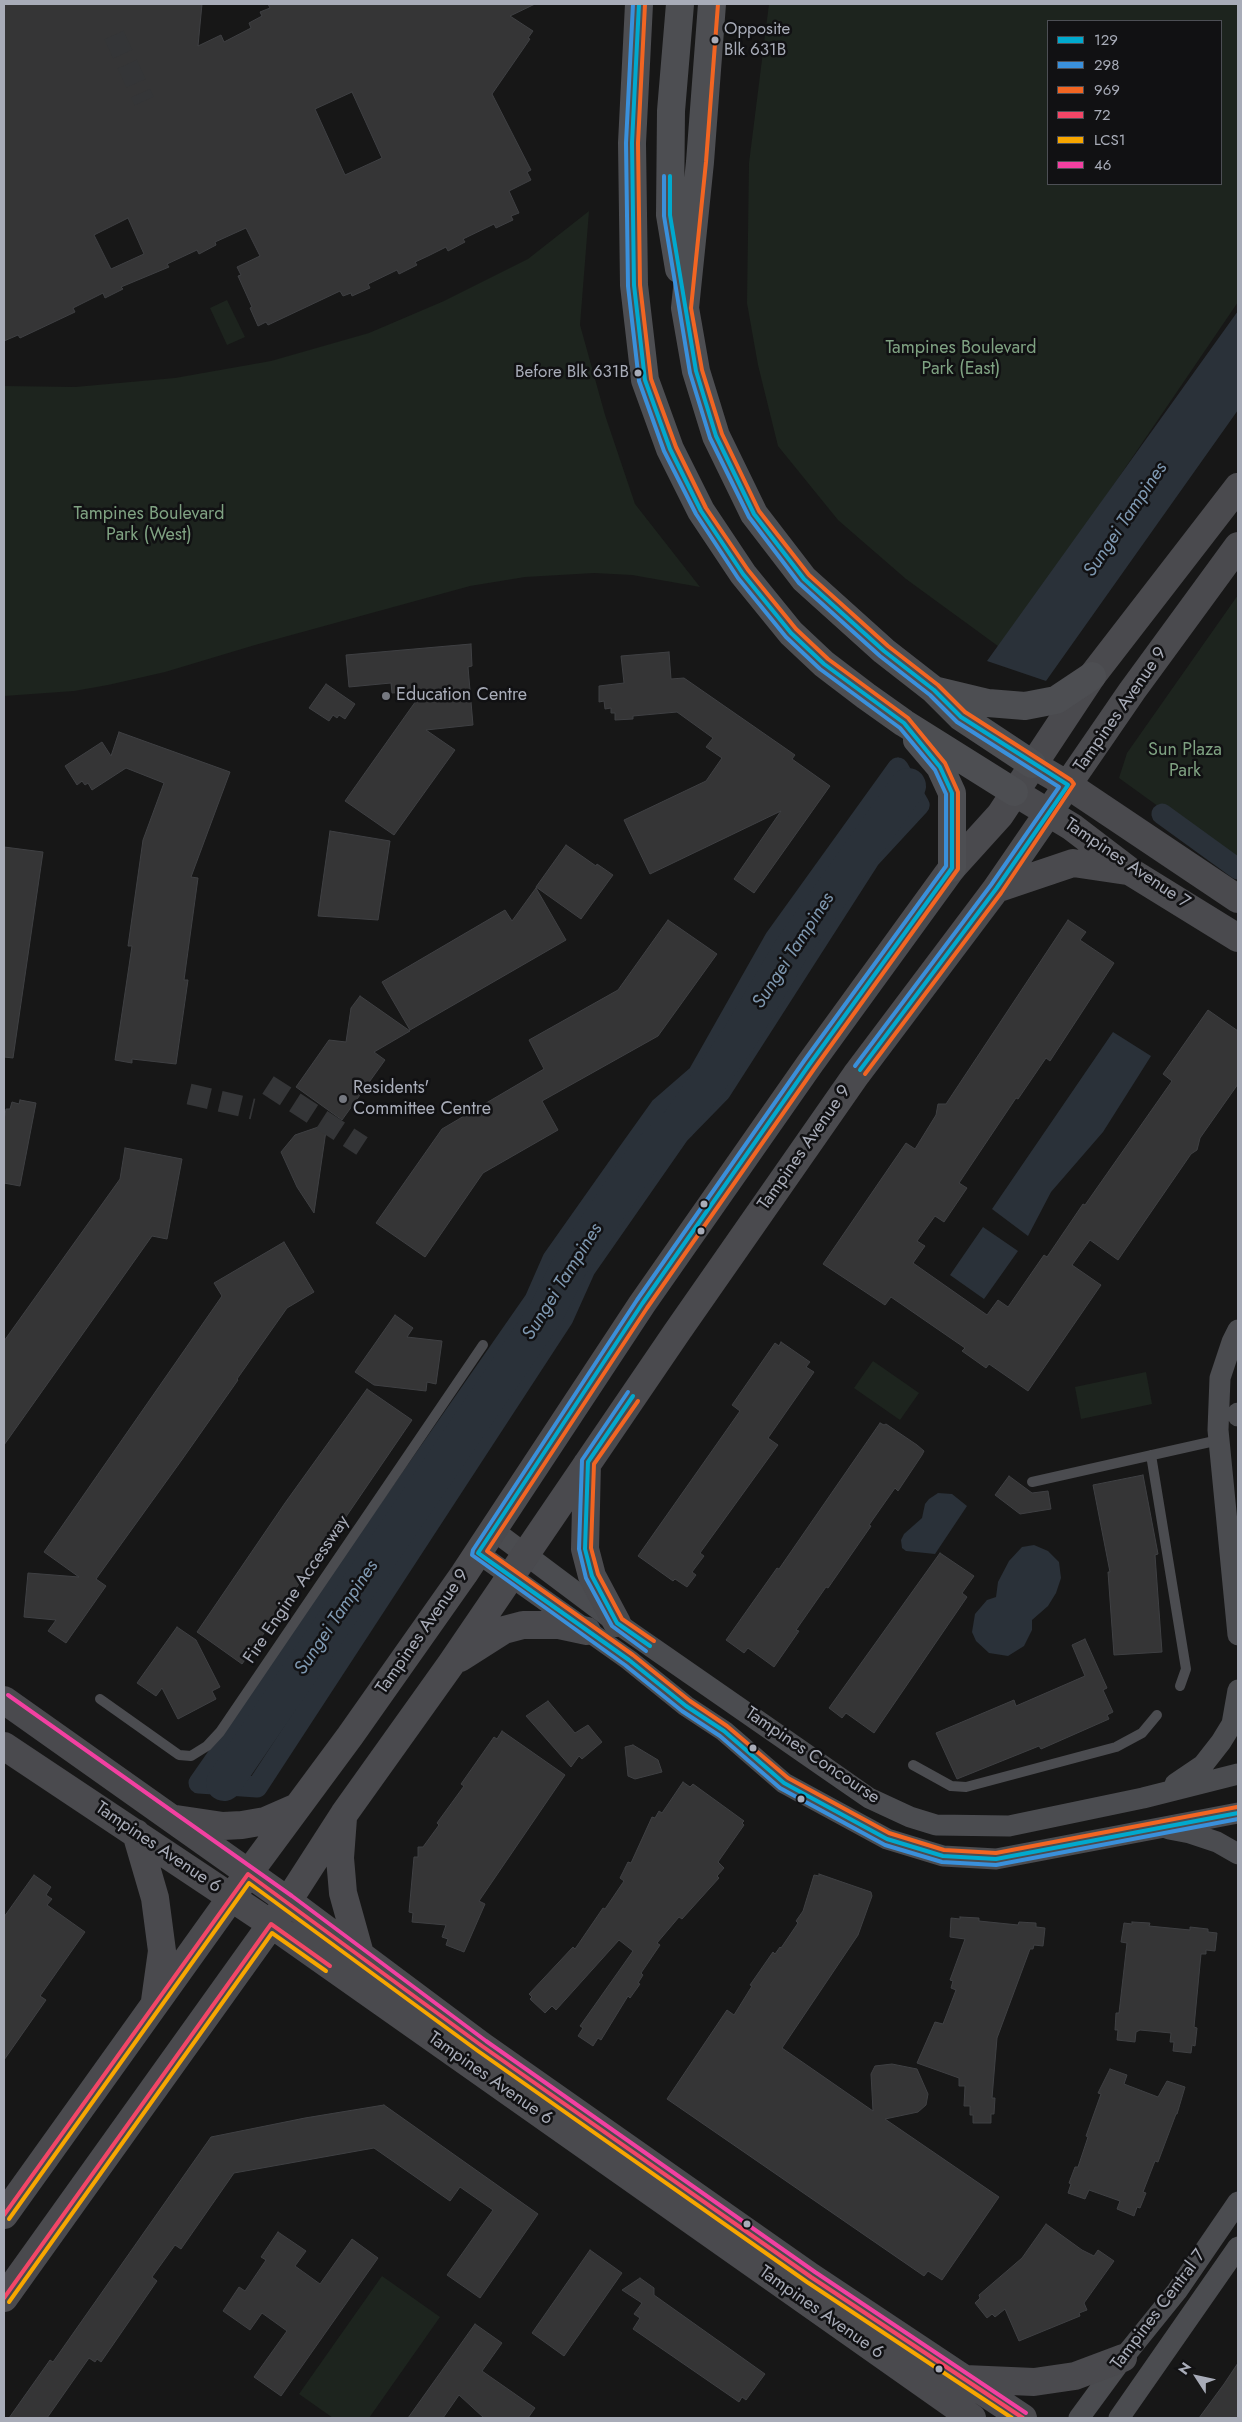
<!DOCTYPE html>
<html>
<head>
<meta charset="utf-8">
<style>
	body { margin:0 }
	#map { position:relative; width:1242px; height:2422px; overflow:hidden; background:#171717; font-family:Jost,sans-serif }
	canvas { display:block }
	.frame { position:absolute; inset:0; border:5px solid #a8acb8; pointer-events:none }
	.legend { position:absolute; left:1047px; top:20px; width:175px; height:165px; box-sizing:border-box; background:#111113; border:1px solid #4d4f55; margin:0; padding:6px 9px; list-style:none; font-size:15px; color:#a8acb8 }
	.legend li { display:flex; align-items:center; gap:10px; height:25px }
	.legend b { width:25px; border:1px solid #4d4f55 }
	.north { position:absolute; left:1172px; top:2352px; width:50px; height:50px; -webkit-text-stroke:4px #111113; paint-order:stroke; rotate:305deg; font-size:14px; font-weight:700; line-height:20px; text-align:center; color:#a8acb8 }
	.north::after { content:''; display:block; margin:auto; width:18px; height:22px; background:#a8acb8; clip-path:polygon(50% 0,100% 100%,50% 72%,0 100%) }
</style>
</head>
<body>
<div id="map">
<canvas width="1242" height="2422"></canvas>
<div class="frame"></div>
<ul class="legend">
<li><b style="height:6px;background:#00a9ce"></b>129</li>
<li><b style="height:6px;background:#3a90db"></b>298</li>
<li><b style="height:6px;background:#f26522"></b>969</li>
<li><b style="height:6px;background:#f34667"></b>72</li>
<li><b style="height:6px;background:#f7a600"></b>LCS1</li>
<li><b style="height:6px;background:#f240a1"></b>46</li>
</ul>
<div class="north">N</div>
</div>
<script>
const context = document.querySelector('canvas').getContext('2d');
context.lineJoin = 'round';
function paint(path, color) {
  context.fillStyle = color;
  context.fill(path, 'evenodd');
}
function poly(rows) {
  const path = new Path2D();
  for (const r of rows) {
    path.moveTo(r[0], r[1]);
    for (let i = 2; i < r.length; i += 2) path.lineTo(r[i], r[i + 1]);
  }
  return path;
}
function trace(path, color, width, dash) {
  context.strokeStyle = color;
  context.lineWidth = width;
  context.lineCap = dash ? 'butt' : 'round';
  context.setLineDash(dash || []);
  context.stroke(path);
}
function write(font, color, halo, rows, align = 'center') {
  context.font = font + ' Jost,sans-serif';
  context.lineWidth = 5;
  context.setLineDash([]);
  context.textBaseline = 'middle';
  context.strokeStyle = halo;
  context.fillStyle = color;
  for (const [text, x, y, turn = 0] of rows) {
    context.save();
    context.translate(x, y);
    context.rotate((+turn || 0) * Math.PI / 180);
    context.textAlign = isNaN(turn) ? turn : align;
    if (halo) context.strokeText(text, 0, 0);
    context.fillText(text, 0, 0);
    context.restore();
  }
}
paint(poly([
	[769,4,1238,4,1238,302,1002,649,906,579,838,520,778,446,758,365,747,303,749,163],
	[1048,21,1221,21,1221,184,1048,184],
	[589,211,580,325,605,415,635,504,700,587,632,575,594,573,525,577,470,586,255,645,165,672,108,685,74,691,4,696,4,386,75,387,175,378,271,361,369,333,444,301,528,259],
	[227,300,245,337,227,345,210,308],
	[1238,595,1238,864,1119,778,1127,753],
	[873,1361,919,1393,900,1420,854,1388],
	[1146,1372,1152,1404,1081,1419,1075,1387],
	[382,2276,440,2317,369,2418,333,2418,299,2394]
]), '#1d241e');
paint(poly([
	[1238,311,1238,410,1046,681,987,661],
	[1113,1032,1151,1056,1103,1132,1051,1192,1028,1236,992,1209],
	[983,1227,1018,1251,984,1299,950,1275],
	[938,1493,952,1494,967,1506,935,1554,906,1551,902,1548,901,1540,904,1534,922,1518,925,1504,929,1499],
	[1034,1545,1048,1551,1059,1562,1061,1578,1056,1593,1048,1606,1032,1620,1032,1630,1024,1646,1008,1656,989,1653,976,1641,972,1632,975,1614,987,1600,996,1597,998,1582,1009,1561,1022,1547]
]), '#2a3139');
trace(poly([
	[898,768,919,805,870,858,720,1092,679,1134,585,1269,563,1318,257,1787,199,1783,535,1300,553,1259,625,1157,660,1108,698,1075,775,939,898,768],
	[1162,814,1238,869]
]), '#2a3139', 21);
trace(poly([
	[224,1783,546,1313,569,1267,643,1158,679,1123,739,1038,791,950,908,786]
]), '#2a3139', 36);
const building = poly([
	[4,4,202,4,198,46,221,35,224,42,251,28,249,23,262,16,260,12,270,8,268,4,535,4,510,16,533,31,528,38,530,39,492,94,531,170,527,172,531,180,509,191,519,213,511,216,513,220,496,228,494,224,463,239,465,242,448,251,446,247,428,256,415,262,417,265,399,274,397,270,368,284,370,288,352,296,351,293,343,296,340,291,268,325,266,322,258,326,250,308,252,307,238,276,241,275,237,267,260,256,246,228,215,242,216,245,199,254,197,250,167,264,169,267,121,287,123,289,105,298,103,293,73,308,75,312,20,338,18,335,4,341,4,4],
	[352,92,382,158,345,175,315,109,352,92],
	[128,218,144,254,111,269,94,235,128,218],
	[471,644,472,666,468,667,473,725,426,730,455,750,394,835,345,801,423,691,392,693,391,683,349,687,346,655,471,644],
	[669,652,671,679,684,678,795,755,792,759,830,786,754,893,734,879,781,811,650,874,624,820,706,781,722,758,706,747,713,738,677,712,633,716,633,719,615,720,615,713,611,713,611,708,605,709,604,701,599,702,599,686,624,683,621,656,669,652],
	[326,684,355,704,345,719,339,715,337,718,333,715,329,721,309,708,326,684],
	[119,732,230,772,191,877,198,878,184,980,188,980,176,1064,132,1059,132,1063,115,1060,132,946,128,946,143,840,164,783,126,768,92,790,88,783,85,785,82,781,77,785,65,766,102,742,111,756,119,732],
	[330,831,390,841,378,920,318,916,330,831],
	[566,845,596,866,597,864,613,875,581,919,536,887,566,845],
	[4,847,43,852,13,1058,4,1057,4,847],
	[536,888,566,940,410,1030,382,982,505,910,512,921,536,888],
	[668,920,717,954,658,1036,542,1101,558,1130,483,1173,425,1257,376,1223,442,1129,544,1069,529,1040,618,990,668,920],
	[1068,920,1086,932,1080,940,1114,963,1050,1061,1046,1058,1018,1099,1016,1098,959,1183,967,1188,944,1222,935,1216,917,1241,925,1246,913,1263,987,1315,998,1300,1008,1307,1044,1255,1047,1257,1083,1204,1085,1205,1172,1081,1163,1074,1208,1010,1238,1031,1238,1084,1200,1138,1197,1150,1191,1154,1118,1260,1090,1240,1072,1265,1101,1285,1028,1391,989,1364,986,1368,962,1351,965,1348,891,1297,885,1305,823,1264,906,1143,915,1149,936,1115,938,1104,946,1104,1068,920],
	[360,996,410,1031,374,1052,385,1060,342,1120,296,1087,329,1040,346,1042,351,1008,360,996],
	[20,1100,36,1103,20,1186,4,1183,4,1120,6,1109,10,1109,12,1102,19,1104,20,1100],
	[327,1124,314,1213,297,1187,281,1152,295,1135,327,1124],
	[125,1148,182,1159,167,1239,152,1236,4,1445,4,1341,120,1179,125,1148],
	[284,1242,314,1292,287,1308,237,1379,238,1380,181,1461,96,1579,106,1586,66,1643,48,1631,56,1620,24,1617,28,1573,79,1577,44,1552,222,1296,214,1283,284,1242],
	[395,1315,413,1328,407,1337,442,1341,436,1384,427,1382,426,1391,374,1385,355,1372,395,1315],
	[781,1342,810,1362,806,1367,814,1372,768,1438,778,1445,700,1553,704,1556,692,1572,696,1575,687,1587,675,1579,673,1581,638,1556,740,1411,732,1405,775,1343,779,1346,781,1342],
	[367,1389,412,1420,324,1549,242,1664,197,1632,285,1503,367,1389],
	[880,1423,884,1425,886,1424,917,1445,924,1451,922,1455,898,1491,895,1488,869,1525,871,1526,828,1588,826,1587,796,1630,799,1631,774,1667,748,1648,744,1653,726,1640,777,1568,779,1569,880,1423],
	[1143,1475,1158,1554,1155,1555,1162,1652,1114,1655,1108,1572,1110,1572,1093,1485,1143,1475],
	[1009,1476,1032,1493,1048,1491,1051,1509,1020,1514,995,1495,1009,1476],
	[940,1553,974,1576,962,1593,967,1597,874,1733,846,1713,842,1718,829,1708,940,1553],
	[177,1627,196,1640,220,1687,212,1691,216,1699,178,1719,162,1688,156,1696,137,1683,177,1627],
	[1085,1639,1107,1688,1103,1690,1113,1712,1107,1715,1109,1719,1041,1749,1039,1746,957,1779,936,1733,1014,1700,1016,1706,1085,1676,1072,1645,1085,1639],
	[548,1701,575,1733,588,1725,602,1742,582,1759,579,1756,571,1767,526,1716,548,1701],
	[502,1731,565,1775,479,1901,485,1904,464,1952,446,1945,448,1939,442,1937,446,1925,412,1922,413,1913,409,1912,414,1857,418,1857,418,1847,423,1847,439,1825,437,1823,464,1786,461,1784,494,1737,497,1739,502,1731],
	[633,1745,658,1760,662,1772,635,1779,628,1776,625,1747,633,1745],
	[683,1782,690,1787,693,1784,744,1821,742,1823,744,1825,718,1862,724,1868,717,1876,719,1878,682,1919,679,1917,657,1943,660,1945,641,1973,643,1975,638,1983,640,1984,630,1998,628,1996,601,2040,598,2038,593,2046,578,2036,583,2028,580,2026,633,1951,619,1940,556,2010,552,2006,545,2013,530,1999,532,1997,529,1994,573,1947,575,1949,603,1908,605,1909,624,1881,620,1878,628,1862,631,1863,652,1817,655,1818,659,1811,662,1813,683,1782],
	[819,1874,871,1892,872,1896,858,1935,782,2048,873,2111,871,2074,875,2066,892,2064,917,2069,928,2094,926,2105,918,2112,885,2119,999,2197,942,2280,928,2271,924,2276,667,2099,727,2010,734,2015,752,1986,750,1985,773,1952,775,1954,780,1947,781,1948,798,1923,796,1921,803,1911,814,1875,819,1876,819,1874],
	[34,1875,51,1887,46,1895,52,1899,47,1905,85,1932,40,1996,46,2000,4,2060,4,1917,34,1875],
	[960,1917,979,1918,979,1921,1018,1925,1019,1922,1036,1923,1036,1927,1045,1928,1043,1946,1034,1945,1033,1949,1030,1949,997,2038,992,2098,995,2098,994,2114,991,2114,991,2123,973,2123,973,2115,970,2115,970,2106,964,2106,965,2086,959,2086,959,2078,917,2063,935,2022,943,2024,956,1990,951,1988,953,1981,950,1980,965,1939,950,1937,951,1918,960,1919,960,1917],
	[1132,1922,1150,1923,1149,1926,1190,1930,1190,1927,1208,1929,1208,1932,1217,1933,1215,1951,1206,1950,1206,1954,1201,1954,1194,2027,1197,2028,1195,2046,1192,2045,1191,2053,1173,2051,1174,2042,1170,2042,1171,2033,1140,2030,1136,2032,1135,2042,1117,2040,1118,2030,1115,2030,1116,2013,1119,2013,1127,1943,1121,1942,1124,1923,1132,1924,1132,1922],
	[1110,2069,1127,2075,1124,2084,1158,2097,1167,2081,1185,2087,1177,2114,1176,2114,1158,2162,1155,2161,1143,2192,1146,2193,1140,2208,1137,2207,1134,2216,1117,2209,1120,2201,1089,2190,1085,2199,1068,2193,1071,2184,1069,2183,1075,2167,1078,2167,1088,2137,1086,2136,1101,2094,1098,2093,1110,2069],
	[384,2105,538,2214,480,2298,447,2275,493,2210,460,2187,450,2201,374,2148,234,2173,181,2249,175,2245,152,2277,157,2281,101,2362,97,2359,95,2362,89,2358,47,2418,9,2418,50,2360,53,2362,211,2137,305,2118,384,2105],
	[1046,2224,1082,2250,1094,2256,1098,2250,1114,2261,1084,2303,1087,2310,1079,2313,1080,2316,1019,2341,1005,2309,995,2317,992,2314,987,2318,975,2303,980,2298,979,2295,1022,2258,1046,2224],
	[278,2232,306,2251,295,2266,320,2284,352,2239,378,2258,281,2396,254,2377,287,2331,262,2313,250,2330,223,2311,239,2287,245,2291,266,2260,261,2257,278,2232],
	[590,2250,622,2273,564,2356,532,2333,590,2250],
	[640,2278,654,2288,654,2295,765,2374,746,2400,742,2397,739,2402,633,2329,640,2318,634,2314,642,2303,622,2290,640,2278],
	[475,2324,502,2343,482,2371,535,2408,528,2418,484,2418,459,2395,443,2418,408,2418,475,2324],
	[1238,2363,1238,2418,1199,2418,1224,2384,1238,2363]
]);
paint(building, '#353536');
trace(building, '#3f4043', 1);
trace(poly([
	[114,35,144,101],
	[268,1085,362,1146],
	[189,1094,253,1109]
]), '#343537', 21, [21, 11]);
trace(poly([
	[1151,1455,1186,1669,1180,1686],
	[1032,1482,1219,1440],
	[100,1699,179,1755,191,1756,207,1746,220,1732,483,1345],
	[913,1765,951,1786,966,1787,1116,1747,1142,1733,1157,1715]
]), '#4b4c50', 10);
trace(poly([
	[1238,1330,1232,1342,1220,1378,1218,1430,1238,1635],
	[1238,1413,1238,1416],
	[493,1530,617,1623,823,1766,869,1798,910,1817,936,1825,1009,1826,1143,1798,1238,1774],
	[478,1553,629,1660,686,1706,724,1731,784,1783,887,1839,943,1856,996,1859,1238,1813],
	[1175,1784,1203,1765,1221,1742,1232,1724,1238,1690],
	[1169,1829,1190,1833,1217,1842,1238,1854],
	[1079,2418,1123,2358,1177,2291,1238,2202],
	[1119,2418,1238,2247]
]), '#4b4c50', 21);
trace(poly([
	[1032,764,1068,785,1238,899],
	[1014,792,1072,827,1131,872,1238,938],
	[996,889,1073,863,1127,871],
	[587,1464,585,1549,592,1576,617,1623],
	[460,1658,504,1630,523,1625,559,1625,587,1631],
	[4,1700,288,1901,482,2046,811,2277,1023,2418],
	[4,1746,271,1924,972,2418],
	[343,1818,340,1858,343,1893,360,1954],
	[176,1819,223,1826,242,1825,265,1821,297,1807],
	[136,1833,155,1898,162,1951,155,2001],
	[4,2215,248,1874,350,1736,464,1574,642,1304,809,1065,952,868,1000,815,1092,676,1238,487],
	[4,2298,288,1901,344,1814,451,1664,677,1332,856,1075,996,889,1132,691,1238,546],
	[965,2379,1034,2382,1075,2376,1123,2358]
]), '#4a4a4e', 28);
trace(poly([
	[639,4,632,143,634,285,645,380,670,449,701,511,743,574,791,633,824,664,866,696,904,723,1014,792],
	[712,4,700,162,685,308,696,371,716,436,754,514,804,579,884,651,934,690,961,717,1032,764],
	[679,269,670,215,671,111,680,4],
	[934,690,988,703,1025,706,1056,700,1092,676],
	[917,740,940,767,952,793,952,868]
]), '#4d4e52', 28);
trace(poly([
	[639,4,632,143,634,285,645,380,670,449,701,511,743,574,791,633,824,664,904,723,940,767,952,793,952,868,809,1065,642,1304,478,1553,629,1660,686,1706,724,1731,784,1783,887,1839,943,1856,996,1859,1238,1813],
	[670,176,670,215,696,371,716,436,754,514,804,579,884,651,934,690,961,717,1068,785,996,889,860,1070],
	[633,1396,588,1462,585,1549,592,1576,617,1623,650,1646]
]), '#00a9ce', 4);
trace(poly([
	[633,4,626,143,628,286,639,381,664,451,696,514,738,578,786,637,820,669,900,728,935,770,946,794,946,866,804,1061,637,1300,473,1550,472,1555,625,1665,682,1711,720,1736,780,1788,885,1845,942,1862,996,1865,1238,1819],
	[664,176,664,216,690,373,710,438,749,517,799,583,880,656,930,695,957,722,1059,787,991,885,855,1066],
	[628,1392,582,1460,579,1549,586,1578,612,1626,646,1651]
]), '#3a90db', 4);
trace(poly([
	[645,4,638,143,640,285,651,379,676,447,706,508,748,570,796,629,828,659,908,718,945,763,958,792,958,869,814,1069,647,1308,487,1551,633,1655,690,1701,727,1726,788,1778,889,1833,944,1850,996,1853,1237,1807],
	[718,4,706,162,691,308,702,370,722,434,759,511,809,575,888,646,938,685,965,712,1071,780,1074,784,1001,893,865,1074],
	[638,1401,594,1464,591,1548,598,1574,622,1619,654,1641]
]), '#f26522', 4);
trace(poly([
	[4,2215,248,1874,482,2046,811,2277,1023,2418],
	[4,2298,271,1924,330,1966]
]), '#f34667', 4);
trace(poly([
	[9,2219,249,1883,478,2051,807,2282,1012,2418],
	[9,2302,272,1933,326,1971]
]), '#f7a600', 4);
trace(poly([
	[8,1695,292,1896,486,2041,815,2272,1026,2413]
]), '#f240a1', 4);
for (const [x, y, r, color] of [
	[715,40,4.5,"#a8acb8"],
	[638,373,4.5,"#a8acb8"],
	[386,696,5,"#757880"],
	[343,1099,5,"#757880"],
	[704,1204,4.5,"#a8acb8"],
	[701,1231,4.5,"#a8acb8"],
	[753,1748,4.5,"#a8acb8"],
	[801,1799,4.5,"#a8acb8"],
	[747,2224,4.5,"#a8acb8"],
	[939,2369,4.5,"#a8acb8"]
]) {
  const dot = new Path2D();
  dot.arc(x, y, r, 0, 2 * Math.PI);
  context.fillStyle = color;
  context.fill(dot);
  trace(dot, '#111113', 2);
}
write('17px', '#a8acb8', '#111113', [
	["Opposite",724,30],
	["Blk 631B",724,51],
	["Before Blk 631B",629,373,"right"]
], 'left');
write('18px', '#7fa282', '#111113', [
	["Tampines Boulevard",961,349],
	["Park (East)",961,370],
	["Tampines Boulevard",149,515],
	["Park (West)",149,536],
	["Sun Plaza",1185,751],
	["Park",1185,772]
]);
write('18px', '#a8acb8', '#111113', [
	["Education Centre",396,696],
	["Residents'",353,1089],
	["Committee Centre",353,1110]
], 'left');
write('18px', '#a8acb8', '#111113', [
	["Tampines Avenue 9",1121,710,-55],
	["Tampines Avenue 7",1127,864,34],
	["Tampines Avenue 9",805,1148,-55],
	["Fire Engine Accessway",297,1590,-56],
	["Tampines Avenue 9",423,1632,-55],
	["Tampines Concourse",812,1756,34],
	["Tampines Avenue 6",158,1848,34],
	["Tampines Avenue 6",490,2079,35],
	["Tampines Central 7",1159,2310,-53],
	["Tampines Avenue 6",821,2313,35]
]);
write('italic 19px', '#7f99b2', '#111113', [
	["Sungei Tampines",1126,520,-56],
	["Sungei Tampines",794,951,-57],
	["Sungei Tampines",563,1282,-58],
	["Sungei Tampines",337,1618,-56]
]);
</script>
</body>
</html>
